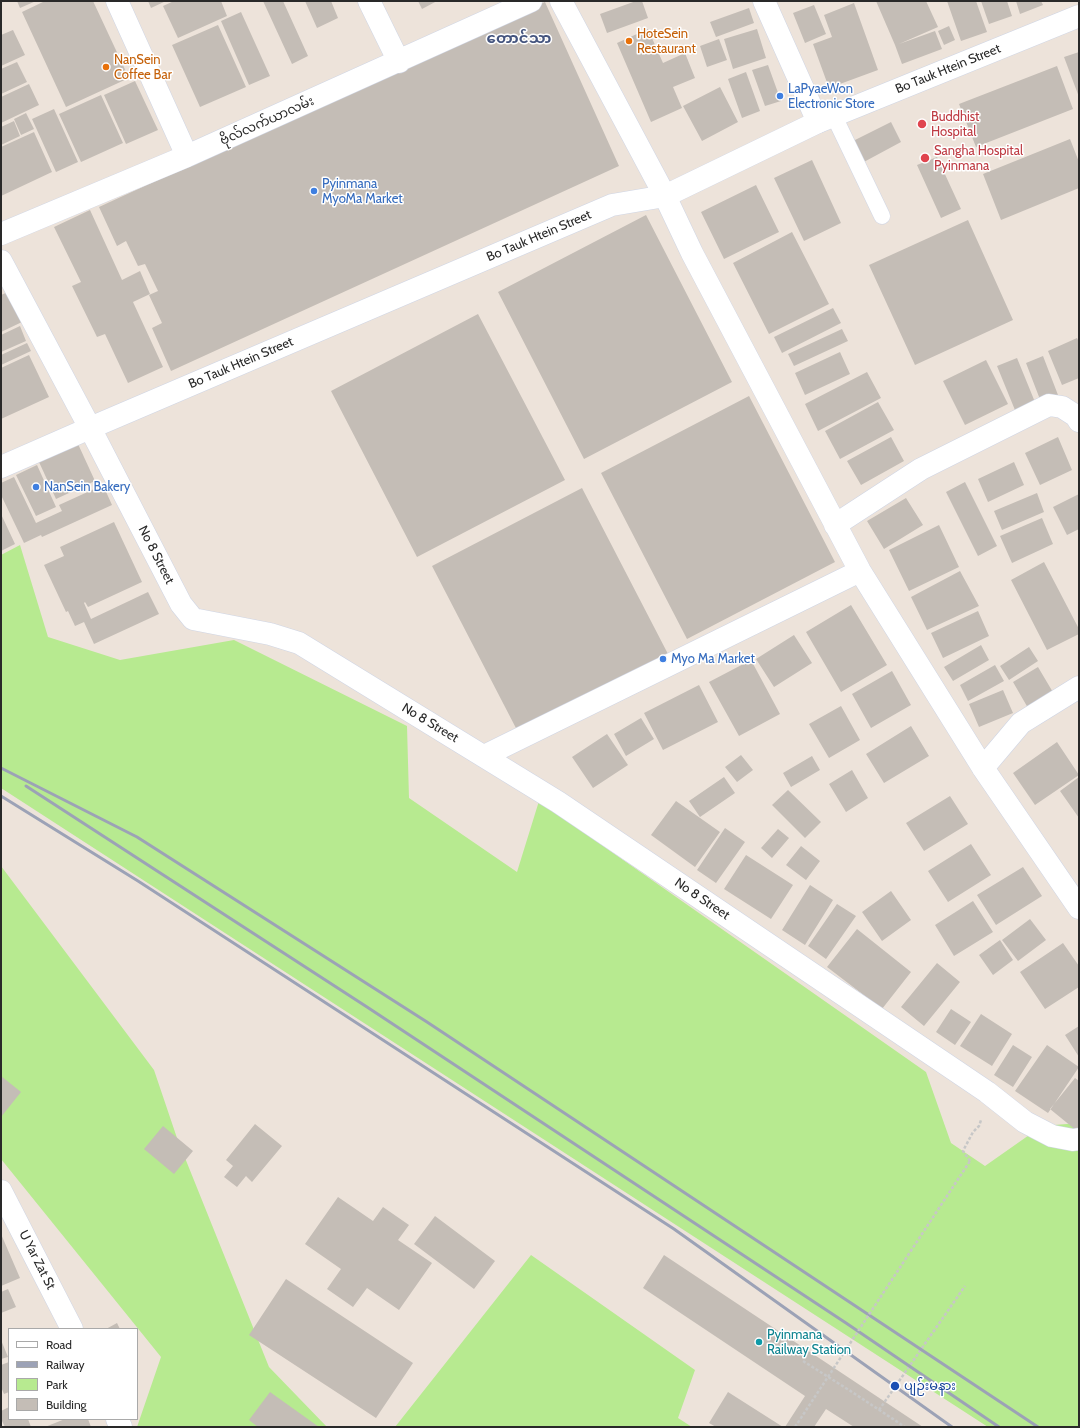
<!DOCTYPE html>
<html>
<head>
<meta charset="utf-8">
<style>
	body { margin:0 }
	#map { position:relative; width:1080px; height:1428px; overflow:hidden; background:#ede3da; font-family:Cabin,sans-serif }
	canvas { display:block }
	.frame { position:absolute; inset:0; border:2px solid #292929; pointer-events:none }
	.legend { position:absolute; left:8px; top:1328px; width:130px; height:92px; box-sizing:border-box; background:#fff; border:1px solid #a9a9a9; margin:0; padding:5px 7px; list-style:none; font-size:12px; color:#292929 }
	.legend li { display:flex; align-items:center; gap:8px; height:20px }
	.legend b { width:20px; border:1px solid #a9a9a9 }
</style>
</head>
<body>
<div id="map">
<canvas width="1080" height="1428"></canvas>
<div class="frame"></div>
<ul class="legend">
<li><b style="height:5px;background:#fff"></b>Road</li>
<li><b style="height:5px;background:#9ca2b6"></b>Railway</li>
<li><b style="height:11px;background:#b7ea90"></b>Park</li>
<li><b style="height:11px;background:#c4bdb6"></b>Building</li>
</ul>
</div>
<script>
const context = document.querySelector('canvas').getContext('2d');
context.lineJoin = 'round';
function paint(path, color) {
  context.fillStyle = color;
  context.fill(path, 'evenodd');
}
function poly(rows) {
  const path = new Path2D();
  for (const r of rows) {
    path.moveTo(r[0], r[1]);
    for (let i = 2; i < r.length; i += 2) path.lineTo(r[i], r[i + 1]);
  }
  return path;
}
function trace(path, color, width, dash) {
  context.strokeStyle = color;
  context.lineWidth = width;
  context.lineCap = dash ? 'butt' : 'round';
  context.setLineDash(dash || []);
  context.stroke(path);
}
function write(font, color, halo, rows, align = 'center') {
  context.font = font + ' Cabin,"Noto Sans Myanmar",sans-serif';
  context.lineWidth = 3;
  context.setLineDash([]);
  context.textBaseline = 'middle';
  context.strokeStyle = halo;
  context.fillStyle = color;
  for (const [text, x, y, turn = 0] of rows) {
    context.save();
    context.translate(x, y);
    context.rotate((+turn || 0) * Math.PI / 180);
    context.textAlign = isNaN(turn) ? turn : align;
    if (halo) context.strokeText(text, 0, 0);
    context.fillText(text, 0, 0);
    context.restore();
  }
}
paint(poly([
	[20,545,48,637,120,660,234,640,407,726,409,798,517,872,539,801,926,1072,951,1143,985,1166,1042,1126,1079,1123,1079,1427,988,1427,1,788,1,555],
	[1,866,154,1070,177,1138,269,1367,327,1427,137,1427,161,1357,1,1159],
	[531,1255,695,1370,678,1418,692,1427,395,1427]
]), '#b7ea90');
paint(poly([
	[17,1,36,1,20,8],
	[45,1,93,1,129,78,66,107,22,12],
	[148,1,166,1,151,8],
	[174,1,221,1,227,16,178,38,163,6],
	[263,1,283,1,308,56,292,64],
	[305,1,331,1,338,18,317,28],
	[418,1,437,1,422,9],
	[636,1,642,1,648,18,607,33,600,14],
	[876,1,926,1,938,27,899,44,935,31,942,49,902,64,895,45],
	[947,1,976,1,987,32,961,41],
	[981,1,1007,1,1012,16,989,24],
	[1016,1,1041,1,1043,5,1020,14],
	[545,2,619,166,171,371,152,328,162,323,149,295,158,291,145,264,138,266,126,241,117,246,99,207],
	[854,3,878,70,829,88,813,44,832,37,824,15],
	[814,5,826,34,805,43,793,13],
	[749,8,754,23,716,37,710,22],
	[241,12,270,76,249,85,221,21],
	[218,25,246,87,200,107,172,45],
	[949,26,955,40,944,45,938,31],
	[648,29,663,63,685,53,695,78,673,87,682,108,651,122,617,43],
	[757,29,766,58,733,69,724,39],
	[13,30,25,55,1,66,1,35],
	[719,39,727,60,707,67,700,46],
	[1079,52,1079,97,1064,57],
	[17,62,27,82,1,94,1,69],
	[768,65,781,101,765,106,752,70],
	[1057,66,1073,109,976,147,959,104],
	[746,72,760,111,742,118,728,79],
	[135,81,158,130,126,144,104,95],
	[29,84,39,105,1,123,1,97],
	[720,87,738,122,702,141,683,106],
	[101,95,123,143,81,162,59,114],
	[54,109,78,162,56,172,32,119],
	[26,113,34,129,21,135,14,119],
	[14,121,20,136,1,145,1,127],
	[891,122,901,142,862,163,851,142],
	[34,132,52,172,1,196,1,147],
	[1070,139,1079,162,1079,188,1001,220,983,174],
	[937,157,961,209,941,218,917,165],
	[812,160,841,223,804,241,774,178],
	[756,185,779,232,724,259,701,212],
	[90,210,122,280,140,271,150,294,133,302,163,367,128,383,105,334,97,337,72,286,81,282,54,227],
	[646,215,732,382,584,459,498,292],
	[968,220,1013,320,915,365,869,265],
	[792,232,829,304,769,334,733,263],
	[8,292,22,322,1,332,1,295],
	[833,308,841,323,782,353,774,337],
	[478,314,565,480,417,557,331,391],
	[20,326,26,341,1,352,1,335],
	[842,329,848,341,794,366,788,354],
	[1077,338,1079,342,1079,378,1062,385,1048,351],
	[27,343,31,351,1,365,1,355],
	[840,352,850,374,805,395,795,373],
	[29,355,49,397,1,419,1,368],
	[1043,356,1058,395,1041,402,1026,363],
	[1017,358,1037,407,1017,415,997,366],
	[986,360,1008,404,965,425,943,381],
	[867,372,881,398,818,431,805,404],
	[749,396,835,562,687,639,601,473],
	[878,402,894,430,840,459,825,431],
	[891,437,904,461,861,485,847,461],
	[1058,437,1072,470,1040,485,1025,453],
	[78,444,95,481,56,499,39,462],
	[1014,462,1024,485,988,502,978,479],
	[37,465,56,507,36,516,16,475],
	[14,477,36,523,62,511,59,505,103,485,112,505,42,537,41,535,24,543,1,495,1,483],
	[965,482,997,546,978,556,946,492],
	[582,488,668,654,518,732,432,566],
	[1037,493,1044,512,1002,530,994,511],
	[1079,494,1079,529,1067,535,1053,507],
	[906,498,923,525,884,549,867,521],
	[1,514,15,544,1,551],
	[1042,518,1053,544,1012,563,1000,536],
	[114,522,142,582,88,607,85,602,84,603,91,619,148,592,159,614,94,644,84,622,75,626,68,611,66,612,44,565,64,556,60,547],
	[939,525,959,567,909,591,889,550],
	[1044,562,1079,629,1079,634,1047,650,1011,580],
	[960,571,979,606,927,630,911,597],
	[851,605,887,665,841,692,806,632],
	[978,611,989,636,943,658,931,633],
	[794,635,812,663,774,687,756,659],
	[981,645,989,660,953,681,944,667],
	[1029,647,1038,661,1009,680,1000,666],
	[751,660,780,714,739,736,709,682],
	[995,665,1004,681,968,701,960,685],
	[1038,667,1054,694,1028,708,1013,682],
	[892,671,911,705,871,728,852,694],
	[699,685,718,722,663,750,644,713],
	[1003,690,1013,713,979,727,969,704],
	[841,706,860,740,829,758,809,724],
	[641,718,654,739,626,756,614,734],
	[911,726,929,756,884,783,866,754],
	[607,734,628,765,593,788,572,757],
	[1057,742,1079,775,1035,805,1013,773],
	[741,755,753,770,737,782,725,767],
	[812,756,820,770,791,787,783,773],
	[852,770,868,798,846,812,829,784],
	[724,777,735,793,700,817,689,801],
	[1079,777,1079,818,1060,791],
	[788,790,821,822,805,838,772,805],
	[950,796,968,824,924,851,906,823],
	[676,801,720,832,695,867,651,835],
	[725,828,745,842,716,883,697,870],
	[778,829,789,838,772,858,761,848],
	[971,844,991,875,948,902,928,871],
	[801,846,820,861,806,880,786,865],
	[746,855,793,885,771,919,724,889],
	[1023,867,1042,896,996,925,977,895],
	[810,885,833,900,805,945,782,930],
	[891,891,911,920,882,941,862,912],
	[973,901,993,932,954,956,935,925],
	[837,904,856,916,826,959,808,946],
	[1030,919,1046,940,1018,961,1002,940],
	[857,929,911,972,882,1009,827,967],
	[1000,940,1013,960,993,975,979,955],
	[1063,943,1079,966,1079,987,1045,1009,1020,972],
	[937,963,960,982,924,1026,901,1007],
	[951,1009,971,1022,955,1045,936,1032],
	[981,1014,1012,1034,992,1066,960,1046],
	[1079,1026,1079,1057,1065,1035],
	[1013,1045,1032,1057,1013,1087,994,1075],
	[1047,1045,1079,1067,1048,1113,1015,1091],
	[1,1076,21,1092,1,1117],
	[1075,1078,1079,1081,1079,1128,1077,1131,1050,1109],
	[255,1124,282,1146,252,1182,246,1176,237,1187,224,1177,233,1166,226,1160],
	[163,1126,193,1151,174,1174,144,1149],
	[338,1197,373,1221,383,1207,409,1225,398,1240,432,1263,399,1310,367,1288,353,1307,327,1289,341,1269,305,1244],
	[435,1216,495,1261,474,1289,414,1244],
	[1,1234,20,1278,1,1286],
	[664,1255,923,1427,854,1427,826,1409,814,1427,785,1427,805,1396,643,1288],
	[286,1279,413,1363,376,1418,249,1335],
	[8,1289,16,1307,1,1313,1,1292],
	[117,1323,120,1329,106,1329],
	[1,1340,8,1357,1,1359],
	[9,1362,9,1392,4,1394,1,1387,1,1365],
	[270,1392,319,1427,258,1427,249,1420],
	[728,1392,783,1427,716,1427,709,1423],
	[9,1407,9,1419,28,1419,31,1427,5,1427,1,1419,1,1411],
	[65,1419,88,1419,91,1427,45,1427]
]), '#c4bdb6');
const lane = poly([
	[834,116,882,216]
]);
const street = poly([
	[117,1,187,156],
	[369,1,399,62],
	[561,1,665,196,692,253,860,571,983,768,1079,908],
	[764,1,818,122],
	[1,234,187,156,531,1],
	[1,261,90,428,181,604,193,619,270,634,299,643,558,802,987,1092,1025,1122,1052,1136,1073,1140,1079,1139],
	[835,525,921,469,1049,405,1062,407,1076,416,1079,421],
	[484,756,860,571],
	[983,768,1021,723,1079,687],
	[1,1191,72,1329],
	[117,1419,121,1427]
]);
const secondary = poly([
	[1,467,90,428,612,205,665,196,818,122,1079,16]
]);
trace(lane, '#cfd5e4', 17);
trace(street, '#cfd5e4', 23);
trace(secondary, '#cfd5e4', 23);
trace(poly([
	[970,1161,963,1151,973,1132,979,1126,981,1120],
	[803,1361,852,1392,905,1427],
	[879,1410,965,1286]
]), '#c7c7c7', 2.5, [3, 2]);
trace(lane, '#fff', 16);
trace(street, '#fff', 22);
trace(secondary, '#fff', 22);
trace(poly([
	[1,768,137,837,427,1022,1038,1427],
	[26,786,367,1007,846,1323,999,1427],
	[1,796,138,881,674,1229,952,1427]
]), '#9ca2b6', 3);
trace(poly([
	[795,1427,970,1161]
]), '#c7c7c7', 2.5, [3, 2]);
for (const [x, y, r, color] of [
	[629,41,4,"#e8710a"],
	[106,67,4,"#e8710a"],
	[780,96,4,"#3f7fe0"],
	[922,124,5,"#e0444e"],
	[925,158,5,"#e0444e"],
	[314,191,4,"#3f7fe0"],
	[36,487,4,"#3f7fe0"],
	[663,659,4,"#3f7fe0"],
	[759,1342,4,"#0f9aa8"],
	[895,1386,5,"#1a4fb4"]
]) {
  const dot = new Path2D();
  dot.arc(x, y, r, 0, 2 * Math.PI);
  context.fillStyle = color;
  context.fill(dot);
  trace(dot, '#fff', 1.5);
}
write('13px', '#c56008', '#fff', [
	["HoteSein",637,34],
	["Restaurant",637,49],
	["NanSein",114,60],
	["Coffee Bar",114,75]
], 'left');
write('13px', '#292929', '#fff', [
	["Bo Tauk Htein Street",948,69,-22],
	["ဗိုလ်လက်ယာလမ်း",267,121,-24],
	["Bo Tauk Htein Street",539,236,-23],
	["Bo Tauk Htein Street",241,363,-23],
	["No 8 Street",156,555,63],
	["No 8 Street",430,723,31],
	["No 8 Street",702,899,34],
	["U Yar Zat St",37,1260,63]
]);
write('13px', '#366cbe', '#fff', [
	["LaPyaeWon",788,89],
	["Electronic Store",788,104],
	["Pyinmana",322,184],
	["MyoMa Market",322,199],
	["NanSein Bakery",44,487],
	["Myo Ma Market",671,659]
], 'left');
write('13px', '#be3a42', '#fff', [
	["Buddhist",931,117],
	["Hospital",931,132],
	["Sangha Hospital",934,151],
	["Pyinmana",934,166]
], 'left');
write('13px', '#0d838f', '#fff', [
	["Pyinmana",767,1335],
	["Railway Station",767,1350]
], 'left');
write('13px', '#164399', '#fff', [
	["ပျဉ်းမနား",904,1386]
], 'left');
write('bold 15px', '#45557f', '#fff', [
	["တောင်သာ",519,39]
]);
</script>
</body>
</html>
